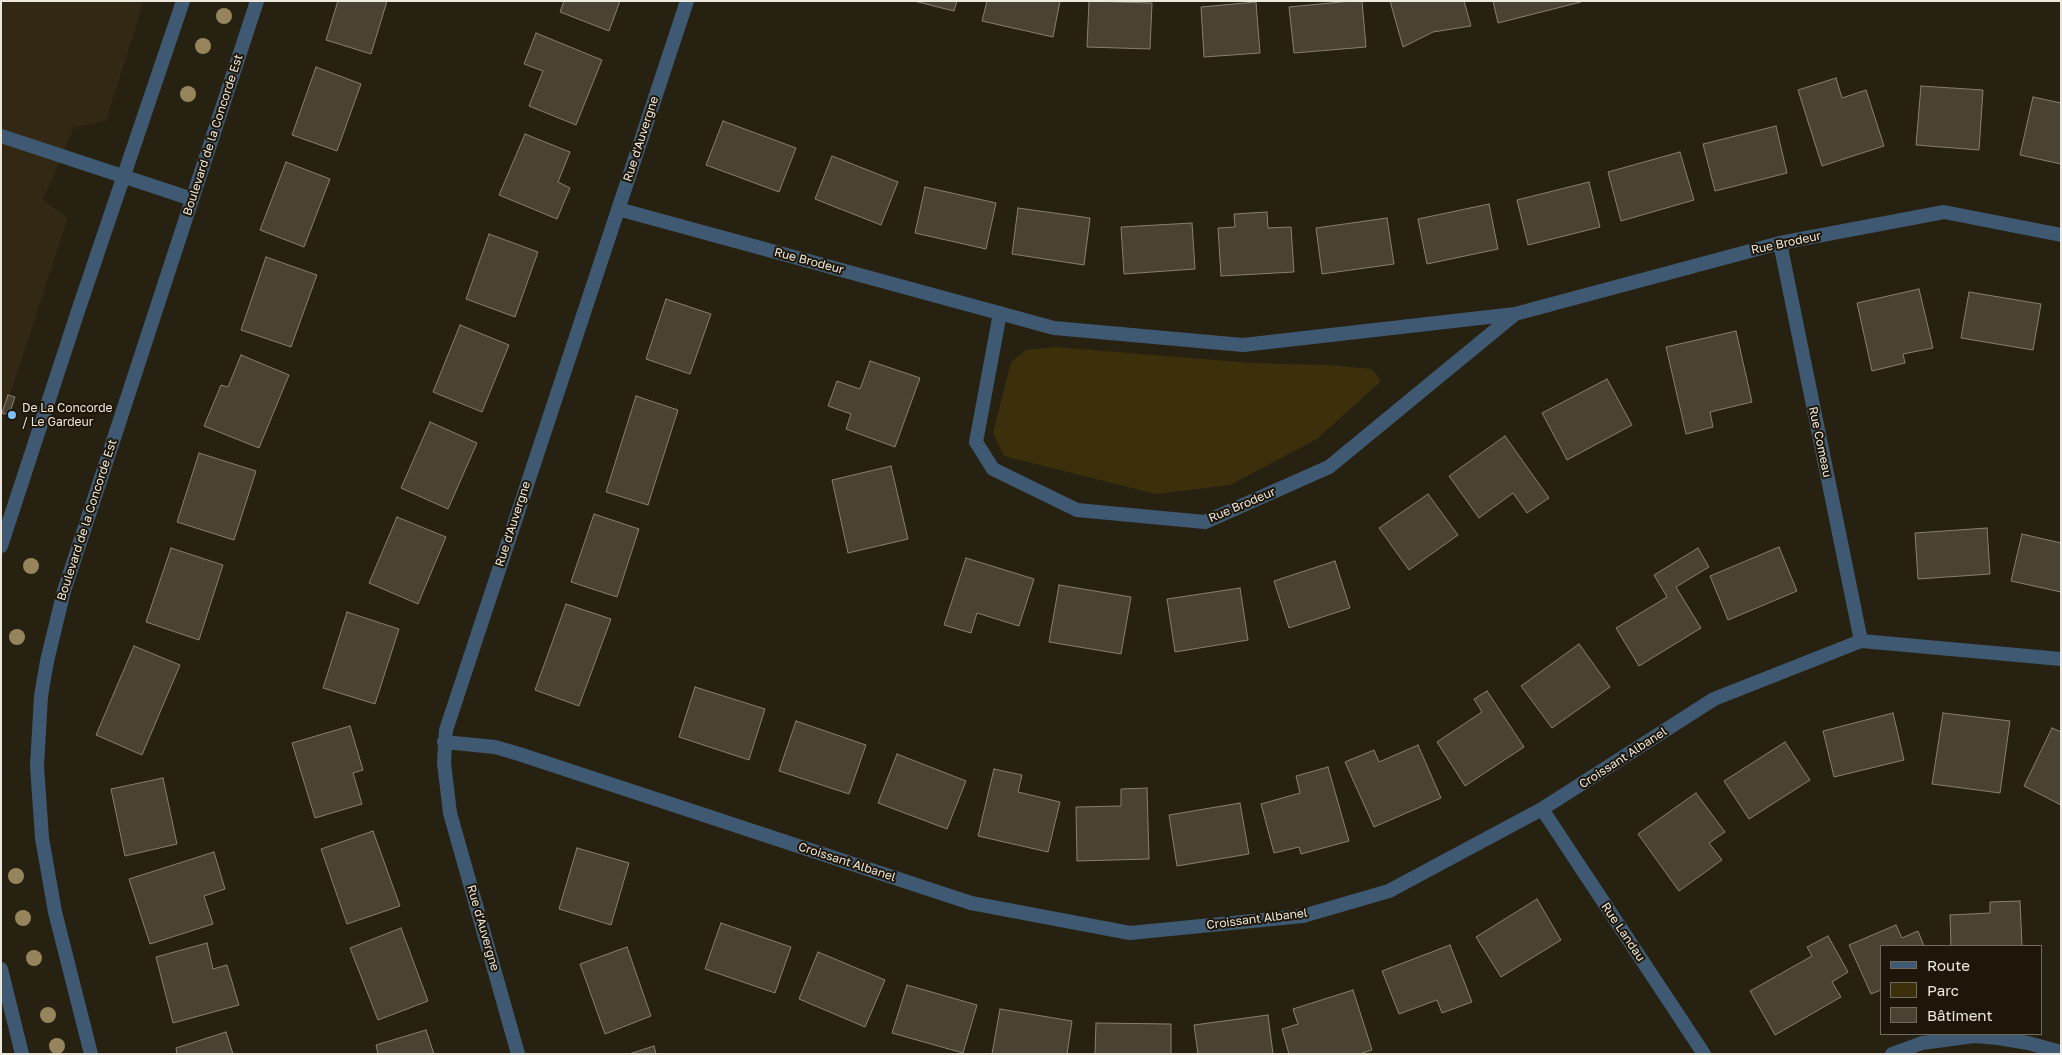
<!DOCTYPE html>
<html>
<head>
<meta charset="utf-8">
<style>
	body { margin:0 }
	#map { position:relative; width:2062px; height:1055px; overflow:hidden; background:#272112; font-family:"Golos Text",sans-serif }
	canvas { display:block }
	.frame { position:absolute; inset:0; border:2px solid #ece8de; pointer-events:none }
	.legend { position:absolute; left:1880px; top:945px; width:162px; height:90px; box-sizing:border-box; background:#1e1709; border:1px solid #706b5e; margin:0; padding:6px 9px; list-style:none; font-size:15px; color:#ece8de }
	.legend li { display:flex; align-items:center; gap:10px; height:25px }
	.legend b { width:25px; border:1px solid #706b5e }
</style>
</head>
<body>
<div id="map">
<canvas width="2062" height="1055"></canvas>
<div class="frame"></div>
<ul class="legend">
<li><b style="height:6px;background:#3e5971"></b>Route</li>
<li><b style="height:14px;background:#3c2f0c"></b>Parc</li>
<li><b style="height:14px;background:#4a4333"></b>Bâtiment</li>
</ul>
</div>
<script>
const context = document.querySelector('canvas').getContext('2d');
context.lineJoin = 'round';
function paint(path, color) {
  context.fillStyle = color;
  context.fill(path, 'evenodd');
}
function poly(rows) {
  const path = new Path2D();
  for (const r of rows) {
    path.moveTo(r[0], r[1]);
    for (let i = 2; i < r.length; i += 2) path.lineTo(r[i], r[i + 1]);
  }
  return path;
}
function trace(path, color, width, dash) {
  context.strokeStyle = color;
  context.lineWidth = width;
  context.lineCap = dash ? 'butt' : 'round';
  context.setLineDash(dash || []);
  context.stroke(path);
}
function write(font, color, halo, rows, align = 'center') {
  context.font = font + ' "Golos Text",sans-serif';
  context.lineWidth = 4;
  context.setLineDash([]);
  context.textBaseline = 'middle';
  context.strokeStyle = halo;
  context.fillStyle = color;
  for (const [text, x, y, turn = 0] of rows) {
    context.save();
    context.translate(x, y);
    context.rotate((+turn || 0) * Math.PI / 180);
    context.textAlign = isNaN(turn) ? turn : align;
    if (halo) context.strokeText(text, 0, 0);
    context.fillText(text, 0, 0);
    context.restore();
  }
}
paint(poly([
	[1,1,144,1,106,121,74,127,43,200,68,218,1,422]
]), '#322813');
paint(poly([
	[1056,347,1251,363,1329,365,1372,369,1381,381,1317,439,1230,485,1156,494,1004,456,993,433,1011,362,1026,350]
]), '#3c2f0c');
const building = poly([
	[338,1,387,1,371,54,326,40,338,1],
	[564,1,620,1,609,31,560,12,564,1],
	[914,1,957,1,954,11,914,1],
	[987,1,1060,1,1053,37,982,21,987,1],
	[1089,1,1152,3,1150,49,1087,47,1089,1],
	[1351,1,1362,1,1366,47,1294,53,1289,7,1351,1],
	[1390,1,1464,1,1471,26,1433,32,1403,47,1390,1],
	[1493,1,1580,1,1581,2,1498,23,1493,1],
	[1256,2,1260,53,1204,57,1201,7,1256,2],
	[536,33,602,60,576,125,529,106,543,71,524,64,536,33],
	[316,67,361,84,337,151,292,135,316,67],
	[1836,78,1842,98,1866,90,1884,146,1822,166,1798,90,1836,78],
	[1921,86,1983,90,1979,150,1916,145,1921,86],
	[2033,97,2061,103,2061,164,2020,155,2033,97],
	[723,121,796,148,779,192,706,165,723,121],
	[1776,126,1787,173,1715,191,1703,144,1776,126],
	[525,134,570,152,558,182,570,188,557,219,499,195,525,134],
	[1680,152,1694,200,1621,221,1608,172,1680,152],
	[832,156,898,182,881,225,815,199,832,156],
	[286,162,330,179,304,247,260,230,286,162],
	[1589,182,1600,227,1528,245,1517,200,1589,182],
	[925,187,996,203,986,249,915,233,925,187],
	[1489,204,1498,249,1427,264,1418,219,1489,204],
	[1018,208,1090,218,1084,265,1012,254,1018,208],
	[1267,212,1268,228,1291,227,1294,272,1221,276,1218,228,1235,227,1234,214,1267,212],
	[1387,218,1394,264,1322,274,1316,228,1387,218],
	[1192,223,1195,269,1124,274,1121,227,1192,223],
	[489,234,538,252,515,317,466,299,489,234],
	[266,257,317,275,291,347,241,330,266,257],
	[1919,289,1933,348,1903,354,1905,363,1872,371,1857,303,1919,289],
	[1969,292,2041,304,2033,350,1961,338,1969,292],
	[666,299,711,314,690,374,646,359,666,299],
	[460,325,509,345,482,412,433,392,460,325],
	[1736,331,1752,402,1710,412,1713,427,1686,434,1666,347,1736,331],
	[241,355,289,375,259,448,204,426,221,385,228,387,241,355],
	[870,361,920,378,895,447,846,429,851,414,828,406,837,381,860,389,870,361],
	[1607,379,1632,425,1567,460,1542,413,1607,379],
	[8,395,15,397,9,415,2,413,8,395],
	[636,396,678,410,648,505,606,492,636,396],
	[430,422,477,443,448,509,401,488,430,422],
	[1505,436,1549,498,1527,513,1513,493,1479,518,1449,476,1505,436],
	[199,453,256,471,234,540,177,522,199,453],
	[891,466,908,539,848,553,832,480,891,466],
	[1428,494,1458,535,1409,570,1379,528,1428,494],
	[594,514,639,529,617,597,571,582,594,514],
	[397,517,446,537,418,604,369,583,397,517],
	[1987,528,1990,574,1918,579,1915,533,1987,528],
	[2022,534,2061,543,2061,592,2011,581,2022,534],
	[1779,547,1797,591,1728,620,1710,576,1779,547],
	[171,548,223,565,199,640,146,622,171,548],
	[1698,548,1709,567,1676,587,1701,628,1639,666,1616,628,1667,597,1654,575,1698,548],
	[966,558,1034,579,1019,626,977,613,971,633,944,625,966,558],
	[1335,561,1350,608,1289,628,1274,581,1335,561],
	[1059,585,1131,597,1121,654,1049,642,1059,585],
	[1240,588,1248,640,1175,652,1167,599,1240,588],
	[566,604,611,619,579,706,535,690,566,604],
	[347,612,399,629,375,704,323,688,347,612],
	[1579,644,1610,687,1552,728,1521,686,1579,644],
	[134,646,180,665,142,755,96,735,134,646],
	[695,687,765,709,749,760,679,737,695,687],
	[1487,691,1524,747,1465,786,1437,742,1482,712,1474,699,1487,691],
	[1893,713,1904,760,1834,777,1823,731,1893,713],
	[1943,713,2010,721,2000,793,1932,784,1943,713],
	[796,721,866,745,849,794,779,771,796,721],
	[350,726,363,770,353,773,362,804,315,818,292,743,350,726],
	[2052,728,2061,732,2061,805,2024,786,2052,728],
	[1785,742,1810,780,1749,819,1724,781,1785,742],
	[1418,745,1441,798,1374,827,1345,762,1374,750,1379,762,1418,745],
	[897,754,966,781,947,829,878,803,897,754],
	[1328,767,1349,841,1301,854,1299,847,1274,853,1261,804,1300,793,1296,776,1328,767],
	[994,769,1022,775,1018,792,1060,802,1048,852,978,836,994,769],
	[163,778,177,844,125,856,111,789,163,778],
	[1147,788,1149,859,1077,861,1076,807,1121,806,1121,789,1147,788],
	[1696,793,1725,832,1709,843,1722,860,1679,891,1638,834,1696,793],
	[1240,803,1249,854,1177,866,1169,815,1240,803],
	[373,831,400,906,347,924,321,849,373,831],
	[577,848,629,863,611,925,559,909,577,848],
	[214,852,225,889,204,896,213,924,150,944,129,879,214,852],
	[1537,899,1561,940,1501,977,1476,937,1537,899],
	[2020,901,2022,946,1951,946,1950,915,1990,913,1990,902,2020,901],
	[721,923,791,947,775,993,705,969,721,923],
	[1896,925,1902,938,1918,931,1924,946,1881,946,1881,990,1871,994,1849,945,1896,925],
	[401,928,428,1001,378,1020,350,948,401,928],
	[1828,936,1848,972,1832,982,1841,997,1775,1035,1750,991,1812,956,1807,947,1828,936],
	[207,943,213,969,227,965,239,1005,173,1023,156,957,207,943],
	[1450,945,1472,1002,1442,1013,1437,1000,1399,1014,1382,971,1450,945],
	[627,947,651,1016,605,1034,580,964,627,947],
	[818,952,885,980,865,1027,799,999,818,952],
	[907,985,977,1005,963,1053,892,1033,907,985],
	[1353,990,1372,1050,1359,1054,1289,1054,1282,1029,1298,1024,1293,1009,1353,990],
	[1000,1009,1072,1021,1067,1054,992,1054,1000,1009],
	[1268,1015,1273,1054,1198,1054,1194,1025,1268,1015],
	[1096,1023,1171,1024,1171,1054,1095,1054,1096,1023],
	[426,1030,434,1054,378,1054,376,1045,426,1030],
	[226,1032,233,1054,177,1054,176,1048,226,1032],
	[654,1046,656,1054,629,1054,654,1046]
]);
paint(building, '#4a4333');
trace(building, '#88806f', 1);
trace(poly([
	[1,136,192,199]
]), '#3e5971', 14);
trace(poly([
	[618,209,1054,328,1243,345,1515,314,1780,243,1944,212,2061,235],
	[1780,243,1861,641],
	[1000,313,976,442,993,469,1077,510,1205,522,1329,467,1515,314],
	[444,742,495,747,519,754,971,903,1130,933,1303,916,1389,891,1542,809,1714,699,1861,641,2061,659],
	[1542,809,1704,1054],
	[518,1054,450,813,444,763,446,730,687,1],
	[1892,1054,1922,1043,1974,1036,1998,1038,2028,1043,2061,1052]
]), '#3e5971', 14);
trace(poly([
	[1,546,78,311,183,1],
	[1,969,22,1054],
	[91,1054,55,912,42,838,37,766,41,696,47,661,64,591,257,1]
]), '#3e5971', 14);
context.fillStyle = '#96855c';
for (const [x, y] of [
	[224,16],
	[203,46],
	[188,94],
	[31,566],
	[17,637],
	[16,876],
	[23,918],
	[34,958],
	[48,1015],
	[57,1046]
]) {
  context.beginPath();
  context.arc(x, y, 8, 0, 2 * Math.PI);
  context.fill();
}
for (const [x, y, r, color] of [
	[12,415,5,"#7abff8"]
]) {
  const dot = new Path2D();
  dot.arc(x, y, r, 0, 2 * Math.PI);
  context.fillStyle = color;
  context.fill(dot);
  trace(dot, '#1e1709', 2);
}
write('12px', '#ece8de', '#1e1709', [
	["Boulevard de la Concorde Est",213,135,-72],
	["Rue d'Auvergne",641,139,-72],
	["Rue Brodeur",1786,243,-12],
	["Rue Brodeur",809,261,15],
	["Rue Comeau",1820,442,78],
	["Rue Brodeur",1242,505,-23],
	["Boulevard de la Concorde Est",87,520,-72],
	["Rue d'Auvergne",513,524,-72],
	["Croissant Albanel",1623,758,-33],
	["Croissant Albanel",847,862,18],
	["Croissant Albanel",1257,919,-7],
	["Rue d'Auvergne",483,928,74],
	["Rue Landau",1623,932,56]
]);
write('12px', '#ece8de', '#1e1709', [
	["De La Concorde",22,408],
	["/ Le Gardeur",22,422]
], 'left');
</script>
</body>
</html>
